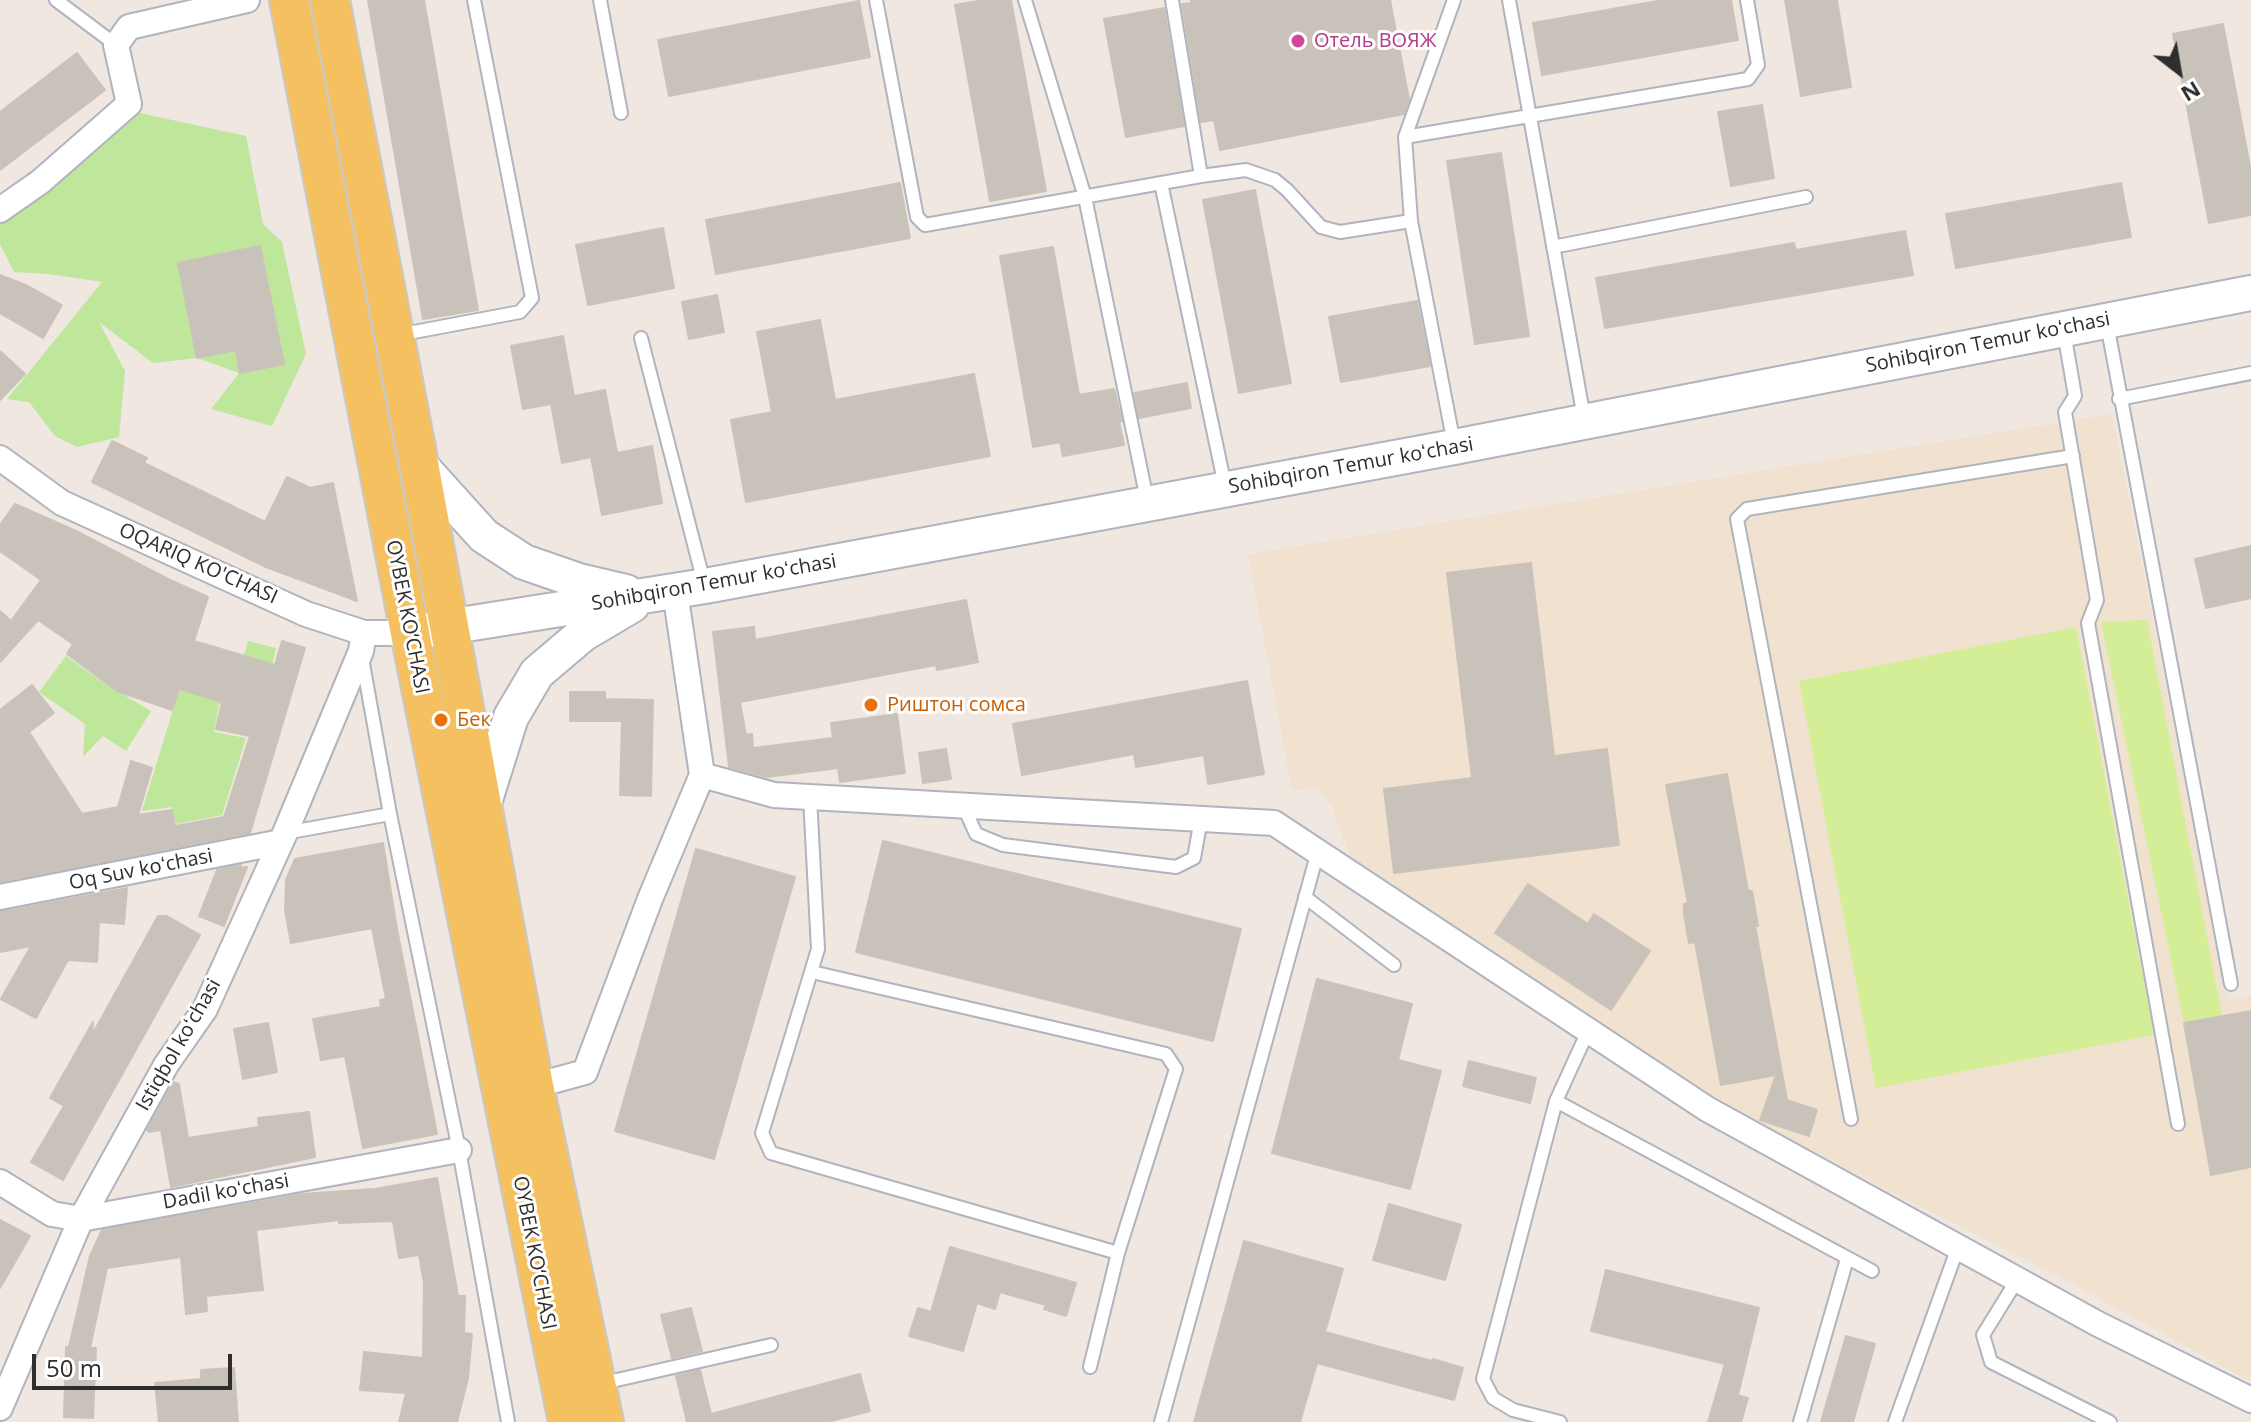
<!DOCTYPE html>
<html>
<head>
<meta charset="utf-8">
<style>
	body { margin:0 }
	#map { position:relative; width:2251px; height:1422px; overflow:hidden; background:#efe7e0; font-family:"Open Sans",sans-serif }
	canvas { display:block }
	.north { position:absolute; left:2139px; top:32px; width:80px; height:80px; -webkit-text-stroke:6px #fff; paint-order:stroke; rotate:149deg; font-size:22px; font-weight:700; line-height:32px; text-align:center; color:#2e2e2e }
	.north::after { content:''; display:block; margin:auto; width:28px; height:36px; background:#2e2e2e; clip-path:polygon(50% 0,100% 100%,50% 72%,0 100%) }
	.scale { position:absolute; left:32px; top:1354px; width:200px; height:36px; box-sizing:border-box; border:4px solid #2e2e2e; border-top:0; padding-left:10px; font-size:24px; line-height:28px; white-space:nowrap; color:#2e2e2e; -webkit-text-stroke:6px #fff; paint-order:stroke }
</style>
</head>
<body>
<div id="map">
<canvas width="2251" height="1422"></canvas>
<div class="north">N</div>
<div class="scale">50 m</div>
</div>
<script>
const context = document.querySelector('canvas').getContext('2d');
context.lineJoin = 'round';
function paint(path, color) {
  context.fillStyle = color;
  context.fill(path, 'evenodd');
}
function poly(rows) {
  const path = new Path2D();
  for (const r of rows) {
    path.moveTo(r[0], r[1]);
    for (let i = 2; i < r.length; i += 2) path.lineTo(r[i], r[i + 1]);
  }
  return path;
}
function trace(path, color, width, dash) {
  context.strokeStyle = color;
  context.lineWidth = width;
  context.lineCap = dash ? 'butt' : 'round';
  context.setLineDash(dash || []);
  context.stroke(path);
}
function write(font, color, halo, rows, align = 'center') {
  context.font = font + ' "Open Sans",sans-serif';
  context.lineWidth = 6;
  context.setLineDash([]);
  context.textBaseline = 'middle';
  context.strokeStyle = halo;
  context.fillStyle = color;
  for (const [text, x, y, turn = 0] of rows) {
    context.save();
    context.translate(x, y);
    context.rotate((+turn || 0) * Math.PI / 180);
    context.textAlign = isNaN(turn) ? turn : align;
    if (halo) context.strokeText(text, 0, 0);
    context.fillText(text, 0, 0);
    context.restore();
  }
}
paint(poly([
	[2112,414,2228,1000,2251,996,2251,1382,2071,1283,1753,1121,1351,857,1331,806,1318,788,1292,790,1248,554]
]), '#f1e2d0');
paint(poly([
	[126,110,246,136,263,224,282,242,306,354,272,426,211,409,239,373,197,358,153,363,99,322,125,371,119,437,77,447,55,436,29,402,7,399,102,282,49,274,14,272,0,244,0,220],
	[248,641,276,648,266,691,245,707,219,704,214,732,246,738,222,815,176,824,172,807,142,811,179,690,230,704],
	[66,656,104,683,151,711,126,751,103,736,83,757,85,724,39,692]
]), '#bee79c');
paint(poly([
	[2147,620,2222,1016,2184,1023,2101,622],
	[2076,627,2154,1035,1876,1088,1799,681]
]), '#d4ee97');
const building = poly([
	[368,0,424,0,478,310,423,319,368,0],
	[984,0,1011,0,1046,191,990,201,955,5,984,0],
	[1191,0,1390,0,1409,99,1404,114,1220,150,1214,120,1201,122,1182,4,1191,3,1191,0],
	[1663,0,1731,0,1738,40,1542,75,1533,23,1663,0],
	[1785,0,1837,0,1851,87,1801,96,1785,0],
	[859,1,870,57,669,96,658,40,859,1],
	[1164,8,1184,126,1126,137,1104,19,1164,8],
	[2223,24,2251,172,2251,215,2209,223,2173,34,2223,24],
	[77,53,105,90,0,170,0,112,77,53],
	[1762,105,1774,178,1731,186,1718,112,1762,105],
	[1501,153,1529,336,1475,344,1447,161,1501,153],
	[900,183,910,238,716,274,706,220,900,183],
	[2121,183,2131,237,1956,268,1946,214,2121,183],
	[1255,190,1291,383,1239,393,1203,200,1255,190],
	[663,228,674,288,588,305,576,245,663,228],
	[1905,231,1913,275,1605,328,1596,278,1794,243,1796,250,1905,231],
	[260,246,284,364,240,373,236,350,197,358,178,263,260,246],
	[1053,247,1079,395,1114,389,1122,421,1119,422,1124,445,1063,456,1060,442,1033,447,1000,256,1053,247],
	[0,275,28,286,62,305,43,338,0,313,0,275],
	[717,295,724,332,689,339,682,302,717,295],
	[1417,301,1430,366,1341,382,1329,317,1417,301],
	[820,320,835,400,974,374,990,456,746,502,731,420,772,412,757,332,820,320],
	[563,336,574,396,605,390,617,453,652,446,662,503,602,515,591,457,562,463,551,404,523,409,511,346,563,336],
	[0,351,25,374,0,400,0,351],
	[1187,383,1191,408,1139,418,1134,393,1187,383],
	[112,441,147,458,144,463,265,522,287,477,310,488,333,483,357,601,266,567,92,482,112,441],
	[15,504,76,531,168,579,208,597,194,641,275,665,282,641,305,648,250,833,0,882,0,710,32,685,54,713,29,732,82,814,118,807,131,761,152,768,138,815,172,810,175,826,224,817,250,736,216,729,222,702,179,689,172,710,117,691,67,654,73,644,38,620,0,662,0,611,11,621,41,580,0,551,0,525,15,504],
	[2251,546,2251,598,2206,608,2195,559,2251,546],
	[1531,563,1554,756,1607,749,1619,845,1394,873,1384,789,1472,778,1447,573,1531,563],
	[966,600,978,662,937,670,936,665,740,702,746,735,752,734,753,748,833,738,831,723,897,714,905,773,840,782,838,768,766,777,729,767,713,632,754,627,755,640,966,600],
	[1247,681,1264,774,1208,784,1204,755,1136,767,1134,754,1022,775,1013,724,1247,681],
	[570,692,605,692,605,699,653,700,651,796,620,795,622,721,570,721,570,692],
	[946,749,951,779,923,783,919,753,946,749],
	[1727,774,1748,891,1752,891,1758,926,1755,926,1787,1100,1817,1110,1809,1136,1760,1120,1776,1075,1721,1085,1695,942,1689,943,1684,914,1684,904,1688,903,1666,785,1727,774],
	[883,841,1241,929,1213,1041,856,952,883,841],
	[383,843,397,929,437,1134,363,1148,345,1056,321,1060,313,1019,381,1007,380,1000,386,999,372,928,291,943,285,911,286,880,295,859,383,843],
	[696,849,795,877,714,1159,615,1131,696,849],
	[241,865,240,868,247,867,224,926,199,916,217,870,241,865],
	[1528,884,1588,924,1594,914,1650,951,1611,1010,1495,933,1528,884],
	[127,888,124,924,99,922,97,962,68,960,36,1018,1,999,31,946,0,952,0,912,127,888],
	[158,916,167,916,200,935,63,1180,31,1162,64,1106,50,1098,93,1022,92,1035,158,916],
	[1317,979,1412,1004,1398,1060,1441,1071,1410,1189,1272,1153,1317,979],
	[2251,1011,2251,1167,2211,1175,2184,1023,2251,1011],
	[268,1023,277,1072,243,1079,234,1029,268,1023],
	[1469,1061,1536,1078,1530,1103,1463,1086,1469,1061],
	[173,1082,179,1084,188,1138,259,1127,258,1118,309,1112,315,1157,171,1187,161,1130,149,1132,147,1130,173,1082],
	[437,1178,458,1296,465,1296,464,1333,472,1334,468,1378,457,1422,399,1422,406,1393,360,1390,364,1352,423,1358,424,1283,419,1255,399,1258,393,1221,339,1223,339,1220,256,1230,263,1290,206,1296,207,1311,186,1314,181,1257,107,1268,90,1348,96,1348,93,1418,64,1417,66,1347,69,1347,90,1256,102,1230,302,1194,375,1189,437,1178],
	[1389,1204,1461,1225,1445,1280,1373,1260,1389,1204],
	[0,1220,30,1236,0,1288,0,1220],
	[1244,1241,1343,1269,1325,1332,1432,1361,1433,1359,1463,1368,1454,1400,1317,1363,1300,1422,1194,1422,1244,1241],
	[950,1247,1076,1283,1066,1316,1044,1309,1046,1305,1000,1292,995,1309,977,1303,963,1351,909,1336,918,1308,931,1312,950,1247],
	[1606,1270,1759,1308,1738,1395,1748,1398,1741,1422,1708,1422,1725,1364,1591,1331,1606,1270],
	[691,1308,702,1351,672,1358,661,1315,691,1308],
	[1846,1336,1875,1344,1853,1422,1821,1422,1846,1336],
	[234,1368,238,1422,159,1422,155,1383,201,1379,201,1370,234,1368],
	[700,1370,711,1414,860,1374,870,1411,827,1422,687,1422,676,1376,700,1370]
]);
paint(building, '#c8c2bb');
trace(building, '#cbc2b9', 2);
const service = poly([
	[56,0,116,45],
	[600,0,621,113],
	[876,0,917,217,925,225,1201,176,1246,170,1275,180,1287,190,1321,227,1340,232,1411,221],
	[1025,0,1085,197,1147,500],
	[1172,0,1201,176],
	[1509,0,1584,418],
	[1405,137,1748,79,1758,65,1747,0],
	[1161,183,1225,486],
	[1553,247,1806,197],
	[2107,324,2231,984],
	[2064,332,2075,396,2065,412,2097,600,2088,623,2178,1124],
	[398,335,520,312,532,298,474,0],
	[641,338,704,583],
	[2119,399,2251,373],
	[1454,444,1411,221,1405,137,1454,0],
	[362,658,390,814,459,1150,508,1422],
	[810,797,818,949,762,1133,771,1153,1118,1253],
	[963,805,976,834,1003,845,1176,867,1194,858,1201,819],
	[285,833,390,814],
	[1305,897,1394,965],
	[812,972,1166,1054,1176,1069,1118,1253,1090,1367],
	[1556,1101,1872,1271],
	[1851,1119,1737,519,1747,509,2073,456],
	[2017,1280,1983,1335,1991,1362,2110,1422],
	[599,1384,771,1345],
	[1161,1422,1318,851],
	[1560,1422,1513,1410,1493,1398,1483,1379,1556,1101,1588,1031],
	[1800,1422,1847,1259],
	[1895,1422,1958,1247]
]);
const minor = poly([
	[0,210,40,182,129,104,116,45,129,27,247,0],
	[0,458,62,503,306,614,364,633,410,633],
	[675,591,702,775,774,795,1274,823,1707,1109,2098,1324,2251,1400],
	[0,897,281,842],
	[534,1086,585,1072,650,899,702,775],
	[0,1182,52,1214,81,1219,459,1150],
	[0,1408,81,1219,166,1065,205,1009,285,833,361,651,364,633]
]);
const secondary = poly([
	[419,464,484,536,524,562,579,581,626,592],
	[410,633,705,586,1454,447,2251,293],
	[483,806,511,717,537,673,583,634,632,605]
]);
const primary = poly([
	[289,0,410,633,568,1422],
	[330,0,419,464,534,1086,604,1422]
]);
trace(service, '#b0b4be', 16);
trace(minor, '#b0b4be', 28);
trace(secondary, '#b0b4be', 38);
trace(primary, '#c9c9c9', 42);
trace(service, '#fff', 12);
trace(minor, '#fff', 24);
trace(secondary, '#fff', 34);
trace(primary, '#f5c05f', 38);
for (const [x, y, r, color] of [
	[1298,41,8,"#d1479c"],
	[871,705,8,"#e8710a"],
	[441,720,8,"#e8710a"]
]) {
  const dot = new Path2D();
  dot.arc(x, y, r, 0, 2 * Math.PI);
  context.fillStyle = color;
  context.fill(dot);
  trace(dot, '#fff', 3);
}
write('20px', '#b23c85', '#fff', [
	["Отель ВОЯЖ",1314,41]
], 'left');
write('20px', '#2e2e2e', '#fff', [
	["Sohibqiron Temur koʻchasi",1988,343,-11],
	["Sohibqiron Temur koʻchasi",1351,466,-10],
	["OQARIQ KO'CHASI",198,564,24],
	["Sohibqiron Temur koʻchasi",714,583,-10],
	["OYBEK KO‘CHASI",407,617,79],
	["Oq Suv koʻchasi",141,870,-11],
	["Istiqbol koʻchasi",179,1045,-60],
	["Dadil koʻchasi",226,1192,-10],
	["OYBEK KO‘CHASI",534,1253,79]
]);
write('20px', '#c56008', '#fff', [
	["Риштон сомса",887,705],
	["Бек",457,720]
], 'left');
</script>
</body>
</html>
